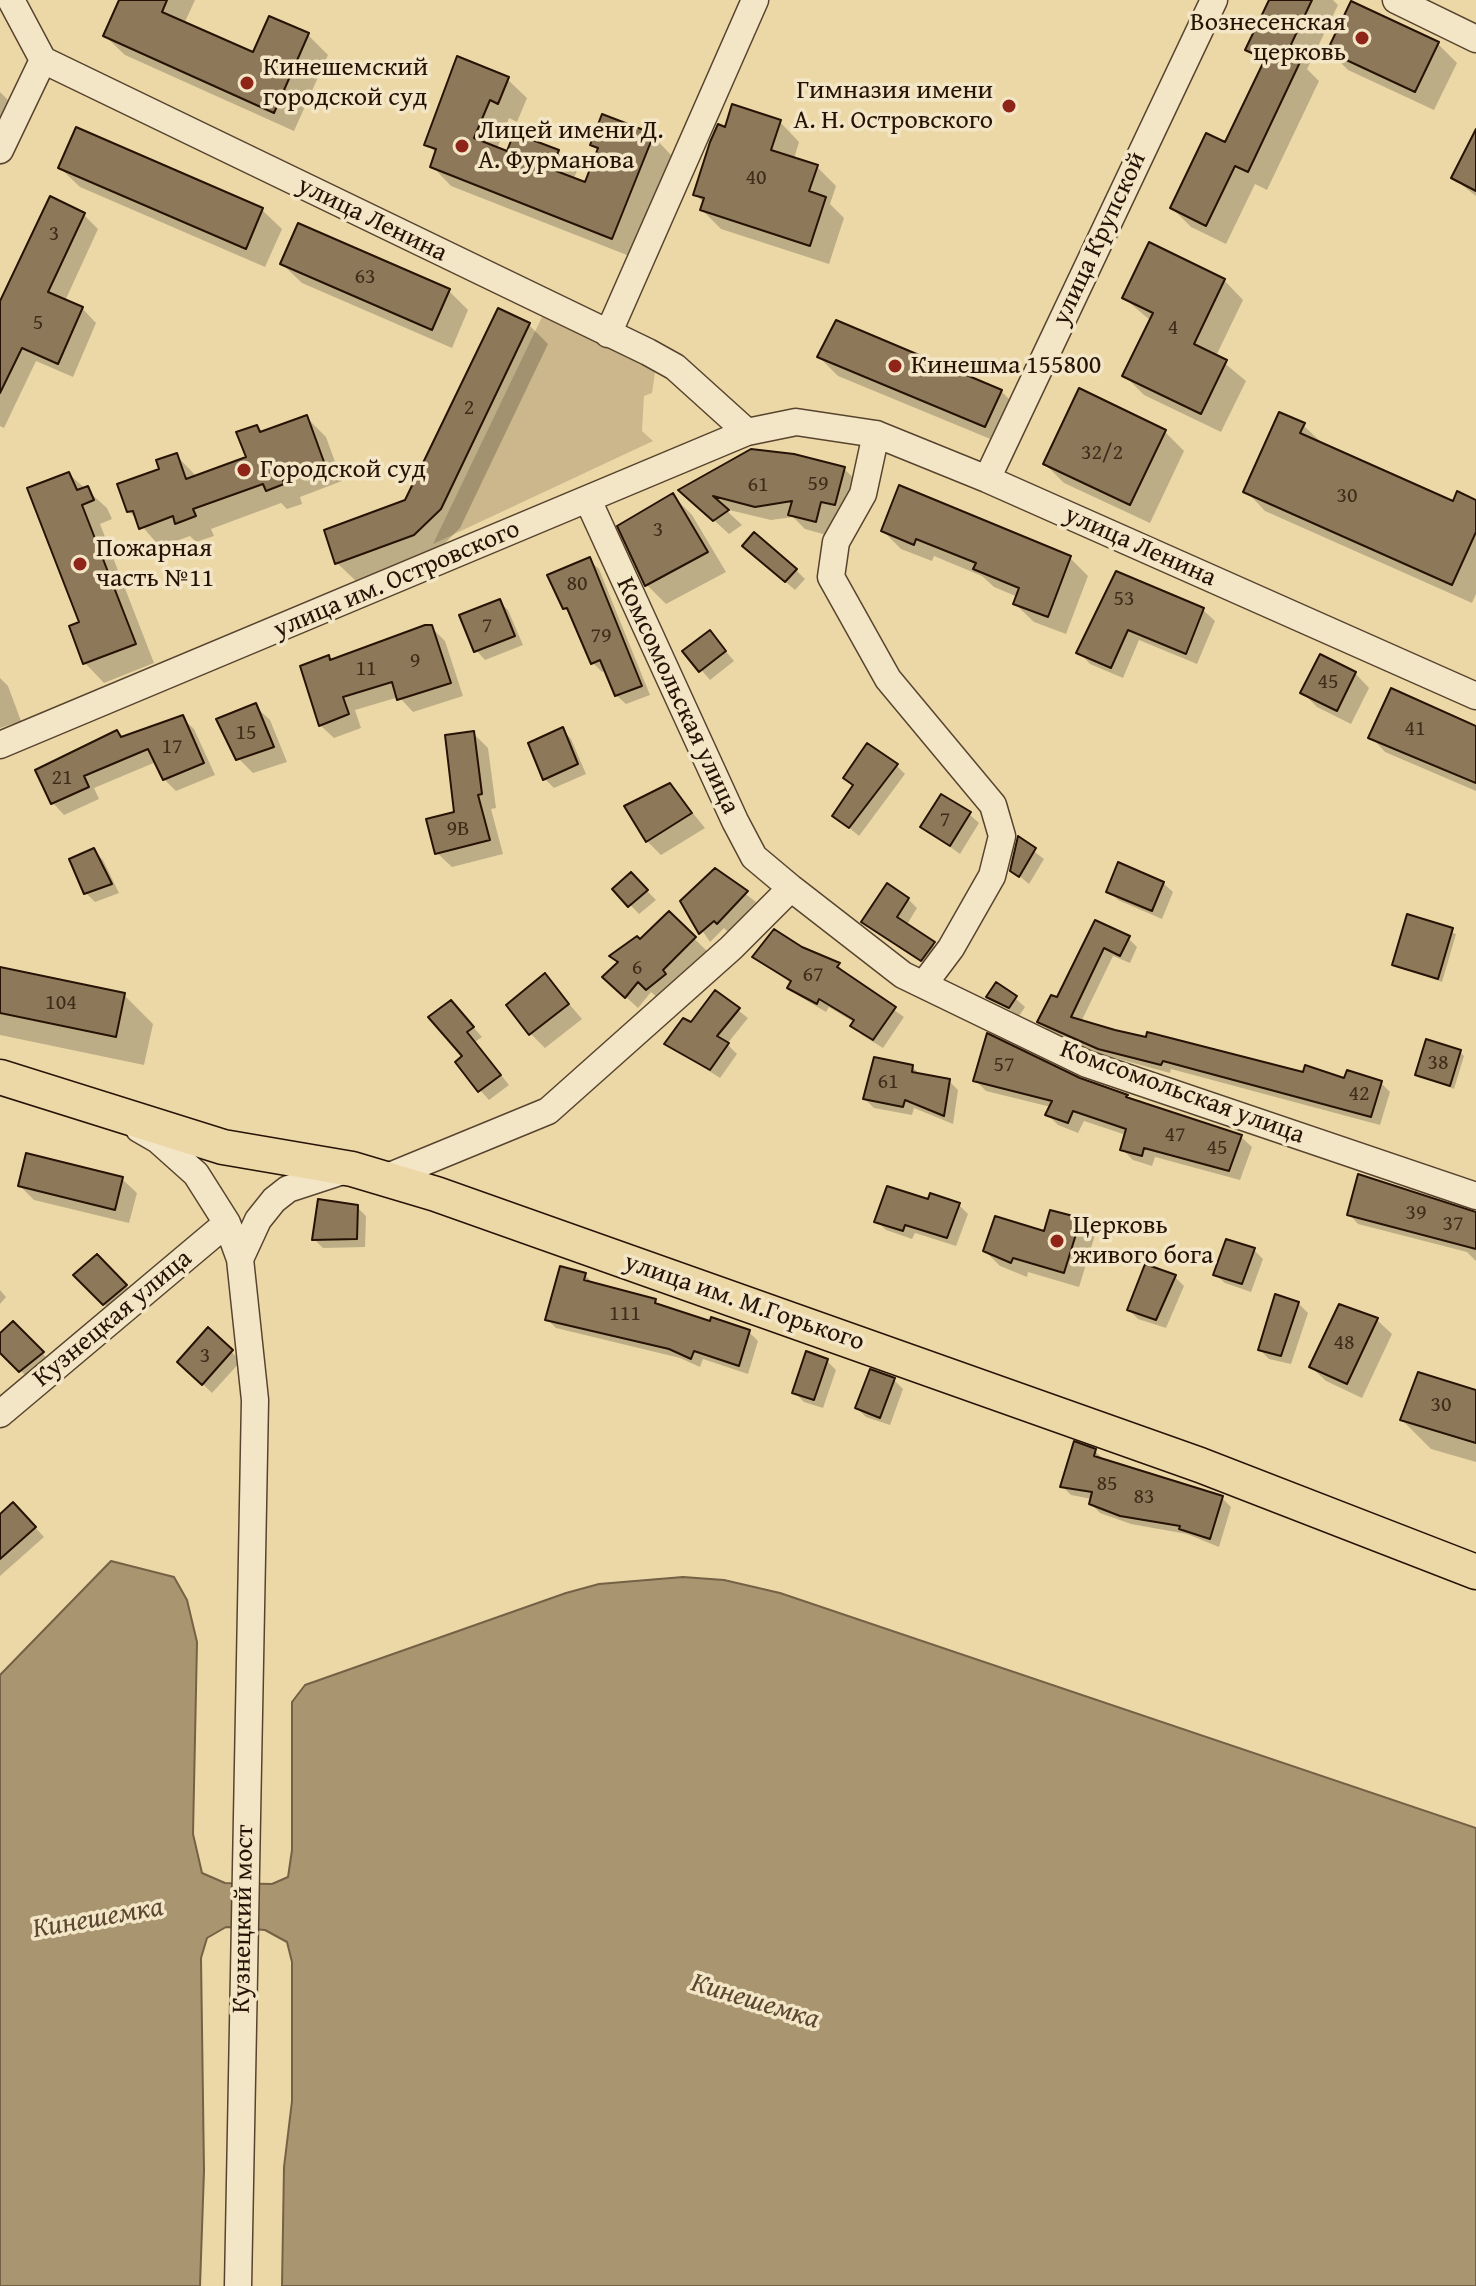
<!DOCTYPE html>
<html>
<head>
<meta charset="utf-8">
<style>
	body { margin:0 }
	canvas { display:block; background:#ecd8a7 }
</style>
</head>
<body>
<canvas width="1476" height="2286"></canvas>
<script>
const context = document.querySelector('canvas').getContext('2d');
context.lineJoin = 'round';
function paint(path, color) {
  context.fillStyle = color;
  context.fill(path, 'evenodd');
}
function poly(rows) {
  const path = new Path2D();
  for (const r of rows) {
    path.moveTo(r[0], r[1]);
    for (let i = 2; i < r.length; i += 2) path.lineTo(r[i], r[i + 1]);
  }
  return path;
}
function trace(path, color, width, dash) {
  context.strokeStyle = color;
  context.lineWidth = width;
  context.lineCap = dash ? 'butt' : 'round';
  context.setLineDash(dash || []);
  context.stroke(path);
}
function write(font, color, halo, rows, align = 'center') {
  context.font = font + ' "Gentium Book Plus",serif';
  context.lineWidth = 7;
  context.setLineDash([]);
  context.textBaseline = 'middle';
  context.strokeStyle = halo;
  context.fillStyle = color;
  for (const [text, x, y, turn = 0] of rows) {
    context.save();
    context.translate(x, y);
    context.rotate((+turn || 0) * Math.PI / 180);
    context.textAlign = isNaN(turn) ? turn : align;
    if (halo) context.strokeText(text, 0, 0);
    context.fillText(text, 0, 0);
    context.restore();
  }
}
paint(poly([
	[542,317,656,366,652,393,644,396,642,431,653,441,433,544]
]), '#cbb78b');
const water = poly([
	[111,1561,174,1577,187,1600,197,1642,193,1834,202,1873,225,1883,272,1884,288,1877,292,1850,292,1702,305,1685,566,1593,599,1584,683,1577,724,1580,780,1593,1476,1828,1476,2286,282,2286,284,2167,292,2101,292,1962,287,1942,265,1930,226,1927,207,1938,201,1958,204,2171,200,2286,0,2286,0,1675,111,1561]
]);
paint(water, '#a99570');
trace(water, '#756145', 2);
paint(poly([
	[121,0,195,0,184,24,254,55,270,18,308,35,328,55,294,131,125,55,105,36],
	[1271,0,1333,0,1338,5,1307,69,1319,81,1267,190,1255,184,1226,244,1191,227,1172,208,1226,145,1264,66,1248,49],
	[1438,44,1457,63,1434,110,1348,70,1329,51],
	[507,79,527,98,517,122,509,118,497,149,508,154,557,152,577,171,573,180,586,185,599,151,592,144,653,136,672,156,632,257,451,186,432,166,437,154,427,144],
	[0,92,24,116,0,166],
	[780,122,799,142,794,159,817,167,836,186,830,204,844,218,829,264,721,229,702,210,704,203,695,194,726,129],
	[1476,133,1476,196,1453,178],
	[60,168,262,210,282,229,265,267,80,187],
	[84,215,98,229,65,301,82,308,96,323,73,377,36,361,4,428,0,426,0,306],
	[282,264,449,291,468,310,452,348,302,283],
	[1224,280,1243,300,1216,356,1246,381,1221,432,1144,395,1125,376,1151,321,1124,298],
	[529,325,548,344,460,528,434,554,357,582,337,563,410,495],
	[819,357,1001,391,1021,411,1005,445,838,376],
	[306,417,326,437,342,481,300,497,302,504,287,509,281,503,211,529,214,536,196,542,190,536,160,547,129,511,176,455,197,477,248,458,256,427,263,433],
	[1303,425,1324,445,1454,503,1476,502,1476,594,1472,603,1265,511,1246,491],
	[1165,432,1184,451,1150,523,1064,483,1045,464],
	[844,469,859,483,849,519,836,515,830,536,805,529,793,517,771,520,725,509,742,525,729,534,681,490],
	[69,474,107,508,112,519,100,524,154,663,104,683,85,663],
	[672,495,692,515,726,572,666,604,647,585,620,526],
	[883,531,1070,558,1088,576,1066,634,1034,622,1015,604,1018,597,994,587,982,576,934,556,932,561,901,549],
	[754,555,796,570,805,579,795,590],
	[589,560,599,569,650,695,626,704,616,695,606,670,602,672,592,662,573,616,564,608],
	[1117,574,1203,610,1215,621,1197,664,1139,640,1123,678,1090,664,1079,652],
	[499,601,508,610,523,645,485,660,476,650],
	[431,627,445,641,463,696,413,712,399,697,355,710,361,728,334,738,320,725,328,657,332,661],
	[718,642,734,661,710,680,685,651],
	[1355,673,1369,688,1351,724,1317,707,1303,693],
	[0,678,8,686,21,721,0,728],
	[255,706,270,720,287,762,253,773,238,758],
	[182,718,194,729,215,775,176,791,164,779,156,762,94,788,99,799,64,815,53,803,117,732,123,739],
	[1476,726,1476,791,1385,752,1371,737],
	[562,729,571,739,586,774,554,788,545,779,530,744],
	[473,733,488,748,496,808,491,809,503,854,452,867,437,853,456,813],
	[896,765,905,774,859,836,835,816,854,787,845,778],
	[670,785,705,828,661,855,647,841],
	[969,814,979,823,960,854,922,827],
	[1019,840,1044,859,1029,884,1012,870],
	[94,851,103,860,119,893,95,902,86,893],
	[716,871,756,902,728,932,724,928,710,942,682,901],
	[631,875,656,900,639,914,615,889],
	[1163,883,1173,892,1162,919,1118,900,1109,891],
	[908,899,917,908,906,926,943,953,931,969,864,922],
	[669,914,707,951,660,1000,651,992,638,1008,617,989,620,964,612,957,640,941],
	[1409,917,1456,934,1442,982,1394,965],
	[1096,923,1128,938,1137,947,1130,963,1113,956,1081,1022,1304,1074,1381,1083,1390,1092,1380,1125,1171,1069,1170,1073,1093,1052,1049,1031,1040,1022,1057,1000],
	[801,949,838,964,846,976,904,1017,883,1048,862,1035,853,1026,855,1023,829,1007,826,1012,799,996,790,987,792,984,754,956],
	[0,969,124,995,153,1024,144,1065,0,1035],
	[545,976,582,1019,545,1048,531,1034],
	[716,993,748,1018,727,1044,737,1054,720,1078,667,1044,692,1025],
	[989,997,1015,998,1025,1007,1019,1016],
	[460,1012,482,1037,475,1042,509,1085,489,1100,480,1090,465,1056],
	[1460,1052,1464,1056,1454,1089,1418,1075],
	[912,1067,922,1076,949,1081,958,1090,953,1124,914,1108,912,1115,874,1108,865,1099],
	[975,1080,1126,1096,1241,1137,1252,1147,1240,1180,1155,1157,1152,1166,1133,1160,1122,1149,1126,1135,1084,1121,1078,1133,1058,1125,1048,1115,1051,1107,986,1091],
	[122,1179,137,1193,129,1223,34,1200,20,1186],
	[929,1202,959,1205,968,1214,956,1246,915,1233,912,1239,886,1230,877,1221],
	[357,1207,366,1216,365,1247,323,1248,314,1239],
	[1349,1214,1476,1214,1476,1261,1467,1252,1358,1224],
	[1080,1220,1095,1235,1079,1287,1028,1272,1027,1277,1000,1266,985,1251],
	[1254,1250,1263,1259,1251,1292,1225,1283,1215,1274],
	[97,1257,135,1295,113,1313,76,1275],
	[585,1275,595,1285,655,1300,662,1308,711,1324,749,1332,758,1341,748,1374,703,1359,700,1367,680,1358,556,1328,547,1319],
	[1175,1277,1184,1286,1166,1328,1138,1319,1129,1310],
	[0,1290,6,1297,0,1304],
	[1298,1303,1308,1313,1291,1364,1269,1359,1260,1350],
	[1340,1307,1377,1320,1392,1334,1362,1398,1326,1381,1311,1367],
	[13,1324,51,1362,30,1380,0,1350,0,1335],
	[208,1330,241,1361,212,1393,180,1362],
	[827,1361,836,1370,823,1408,804,1402,795,1393],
	[894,1380,903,1389,890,1425,866,1417,857,1408],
	[1476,1392,1476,1462,1431,1449,1402,1420],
	[1095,1451,1104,1460,1222,1498,1231,1507,1219,1547,1187,1534,1131,1524,1100,1513,1091,1504,1092,1499,1071,1495,1062,1486],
	[22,1513,44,1537,0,1576,0,1516]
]), '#0003');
const building = poly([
	[119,0,167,0,162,12,253,52,269,16,309,33,274,113,103,36,119,0],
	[1269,0,1312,0,1287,53,1301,60,1248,172,1235,166,1206,226,1170,208,1206,133,1225,142,1265,59,1245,50,1269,0],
	[1351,1,1439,42,1415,92,1327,51,1351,1],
	[457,56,509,77,498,104,490,100,474,138,507,151,514,133,559,150,551,169,585,182,598,148,590,145,602,114,654,134,612,239,430,167,436,149,424,145,457,56],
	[732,104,781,120,771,150,818,165,809,191,826,197,810,246,700,210,704,198,693,195,710,142,718,124,725,127,732,104],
	[76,127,263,208,246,249,58,168,76,127],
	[1476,129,1476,191,1451,178,1476,129],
	[50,196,85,213,48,292,83,307,58,364,22,348,0,393,0,301,50,196],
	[298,223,450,289,432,330,280,264,298,223],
	[1149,242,1225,279,1194,344,1227,360,1201,414,1122,376,1153,313,1122,298,1149,242],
	[498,308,530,323,441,509,414,535,335,564,324,530,405,500,498,308],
	[836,320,1002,390,985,427,817,357,836,320],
	[1079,388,1166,430,1130,505,1043,464,1079,388],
	[1279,412,1305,423,1300,433,1453,501,1457,491,1476,500,1476,532,1452,585,1243,492,1279,412],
	[307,415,324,462,282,477,284,484,266,491,263,484,193,509,196,516,175,524,173,516,139,529,133,511,127,512,117,484,159,469,156,460,177,453,186,479,246,457,236,432,257,425,260,432,307,415],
	[751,449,794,454,845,467,835,505,821,502,816,522,788,515,792,501,755,507,713,496,729,510,713,521,678,490,751,449],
	[69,472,77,490,88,486,94,500,82,505,136,644,83,664,69,626,79,622,27,488,69,472],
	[899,485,1071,556,1048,617,1013,604,1019,588,973,569,976,563,916,539,914,545,881,531,899,485],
	[673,493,708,552,645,586,617,526,673,493],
	[754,532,797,569,785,582,742,546,754,532],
	[590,557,642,686,615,696,600,660,591,664,567,608,563,609,547,575,590,557],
	[1116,571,1204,608,1186,654,1128,630,1111,668,1076,653,1116,571],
	[500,599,515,636,474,652,459,615,500,599],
	[425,625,432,625,451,683,397,700,392,682,343,697,349,714,319,726,300,666,329,655,330,660,425,625],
	[710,630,726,651,699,672,682,651,710,630],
	[1320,654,1356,672,1337,711,1300,693,1320,654],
	[1391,688,1476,726,1476,783,1368,738,1391,688],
	[256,703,274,747,236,760,216,719,256,703],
	[183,715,204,763,163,780,148,749,84,776,89,787,51,804,35,770,117,730,121,737,183,715],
	[563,727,578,764,543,780,528,743,563,727],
	[474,731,482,794,478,795,490,840,435,854,426,819,454,812,445,735,474,731],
	[867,743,898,764,849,828,832,816,853,785,843,778,867,743],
	[670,783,692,813,646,842,624,806,670,783],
	[941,794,971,812,950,846,920,827,941,794],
	[1018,836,1036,848,1019,877,1010,871,1018,836],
	[94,848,112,884,84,894,69,859,94,848],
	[1118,862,1164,882,1152,911,1106,892,1118,862],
	[715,868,748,891,717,924,714,921,699,934,680,901,715,868],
	[631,872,648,890,628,907,612,889,631,872],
	[887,883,909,898,897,917,935,942,921,961,861,922,887,883],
	[669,911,696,937,663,970,666,974,646,990,638,982,625,998,602,977,618,962,609,956,637,936,640,939,669,911],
	[1407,914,1453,928,1438,979,1392,965,1407,914],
	[1095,920,1130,936,1120,956,1104,948,1071,1017,1115,1030,1146,1037,1147,1032,1303,1072,1305,1065,1344,1078,1347,1070,1382,1081,1371,1117,1163,1061,1161,1065,1098,1049,1037,1022,1051,995,1057,997,1095,920],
	[774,929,802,947,840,963,837,967,896,1007,873,1040,850,1026,854,1020,819,999,817,1004,787,988,791,981,752,957,774,929],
	[0,967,125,993,116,1037,0,1013,0,967],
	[545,973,569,1004,529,1035,506,1005,545,973],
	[996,982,1017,996,1009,1008,986,997,996,982],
	[715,990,740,1008,717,1036,729,1043,710,1070,664,1044,683,1018,691,1022,715,990],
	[451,1000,474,1027,467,1032,501,1075,478,1092,455,1062,462,1056,428,1017,451,1000],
	[987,1033,1080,1078,1128,1095,1126,1097,1242,1135,1229,1171,1144,1148,1142,1156,1120,1150,1126,1129,1073,1111,1068,1123,1045,1115,1052,1101,973,1081,987,1033],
	[1426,1039,1461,1050,1450,1086,1415,1075,1426,1039],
	[874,1057,913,1065,912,1072,950,1079,944,1116,905,1100,903,1107,863,1099,874,1057],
	[26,1153,123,1177,115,1210,18,1186,26,1153],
	[1358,1174,1476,1212,1476,1249,1347,1215,1358,1174],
	[887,1186,928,1199,930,1193,960,1203,947,1238,905,1225,903,1231,874,1222,887,1186],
	[318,1199,358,1205,357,1239,312,1240,318,1199],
	[1050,1210,1081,1218,1064,1273,1013,1258,1011,1263,983,1251,995,1216,1044,1231,1050,1210],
	[1226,1239,1255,1248,1242,1284,1213,1275,1226,1239],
	[97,1254,127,1285,103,1305,73,1275,97,1254],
	[1145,1264,1176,1275,1156,1320,1127,1310,1145,1264],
	[560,1266,586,1273,584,1280,656,1299,655,1303,710,1321,711,1317,750,1330,739,1366,694,1351,691,1359,669,1349,545,1320,560,1266],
	[1275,1294,1299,1302,1281,1356,1258,1350,1275,1294],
	[1339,1304,1378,1318,1347,1384,1309,1367,1339,1304],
	[13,1321,44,1352,19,1372,0,1353,0,1333,13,1321],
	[208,1327,233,1350,202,1385,177,1362,208,1327],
	[806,1351,828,1359,814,1400,792,1393,806,1351],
	[870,1369,895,1378,880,1418,855,1408,870,1369],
	[1418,1372,1476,1390,1476,1443,1400,1420,1418,1372],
	[1074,1441,1096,1449,1094,1456,1223,1496,1210,1539,1179,1529,1180,1526,1120,1516,1089,1504,1092,1492,1060,1487,1074,1441],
	[13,1502,36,1527,0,1559,0,1514,13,1502]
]);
paint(building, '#8d7959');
trace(building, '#271305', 2);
const minor = poly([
	[11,0,43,60,648,352,675,367,747,432],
	[1396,0,1476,39],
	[0,150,43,60],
	[608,334,755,0],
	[876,434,863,494,836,542,831,577,888,679,993,805,1002,836,992,876,951,948,924,984],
	[987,479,1214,0],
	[588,500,735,821,754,857,791,888,903,975,1087,1064,1476,1196],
	[0,745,747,432,796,422,876,434,987,479,1476,696],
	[139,1129,158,1140,196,1174,227,1223,240,1259,255,1400,238,2286],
	[385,1178,548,1111,731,948,791,888],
	[240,1259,258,1220,274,1200,288,1189,343,1171],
	[0,1414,227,1223]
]);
const major = poly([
	[0,1077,223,1147,352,1169,436,1194,1200,1465,1476,1572]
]);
trace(minor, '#58442e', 29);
trace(major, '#271305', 37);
trace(minor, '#f3e6c6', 26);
trace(major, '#ecd8a7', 34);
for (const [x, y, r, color] of [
	[1362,38,8,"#8f2418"],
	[247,83,8,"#8f2418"],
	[1009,106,8,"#8f2418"],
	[462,146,8,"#8f2418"],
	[895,366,8,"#8f2418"],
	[244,470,8,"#8f2418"],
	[80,564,8,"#8f2418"],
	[1057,1241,8,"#8f2418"]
]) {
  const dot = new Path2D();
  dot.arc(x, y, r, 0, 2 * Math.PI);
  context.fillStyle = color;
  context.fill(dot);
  trace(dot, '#f3e6c6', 3);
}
write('22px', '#402c1a', null, [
	["40",756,178],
	["3",54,234],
	["63",365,277],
	["5",38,323],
	["4",1173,328],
	["2",469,408],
	["32/2",1102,453],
	["59",818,484],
	["61",758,485],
	["30",1347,496],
	["3",658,530],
	["80",577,584],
	["53",1124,599],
	["7",487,626],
	["79",601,636],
	["9",415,661],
	["11",366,669],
	["45",1328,682],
	["41",1415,729],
	["15",246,733],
	["17",172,747],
	["21",62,778],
	["7",945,820],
	["9В",458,829],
	["6",637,968],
	["67",813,975],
	["104",61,1003],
	["38",1438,1063],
	["57",1004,1065],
	["61",888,1082],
	["42",1359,1094],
	["47",1175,1135],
	["45",1217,1148],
	["39",1416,1213],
	["37",1453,1224],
	["111",625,1314],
	["48",1344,1343],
	["3",205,1356],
	["30",1441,1405],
	["85",1107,1484],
	["83",1144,1497]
]);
write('26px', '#271305', '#f3e6c6', [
	["Вознесенская",1346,23,"right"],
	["церковь",1346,53,"right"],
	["Кинешемский",263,68],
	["городской суд",263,98],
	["Гимназия имени",993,91,"right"],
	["А. Н. Островского",993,121,"right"],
	["Лицей имени Д.",478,131],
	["А. Фурманова",478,161],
	["Кинешма 155800",911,366],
	["Городской суд",260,470],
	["Пожарная",96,549],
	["часть №11",96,579],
	["Церковь",1073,1226],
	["живого бога",1073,1256]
], 'left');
write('26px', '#271305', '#f3e6c6', [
	["улица Ленина",372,220,26],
	["улица Крупской",1100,239,-65],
	["улица Ленина",1140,547,24],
	["улица им. Островского",397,580,-23],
	["Комсомольская улица",677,696,65],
	["Комсомольская улица",1182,1093,20],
	["улица им. М.Горького",744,1303,19],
	["Кузнецкая улица",113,1319,-40],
	["Кузнецкий мост",244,1919,-89]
]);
write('italic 28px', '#5b4730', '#f3e6c6', [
	["Кинешемка",98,1919,-10],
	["Кинешемка",755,2002,17]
]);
</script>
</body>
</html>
